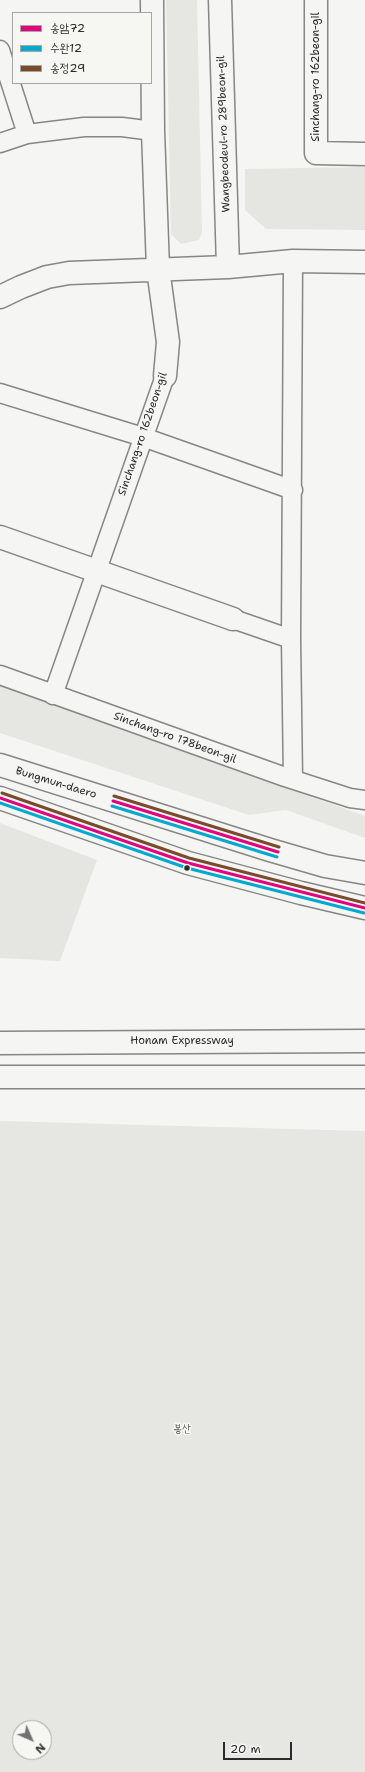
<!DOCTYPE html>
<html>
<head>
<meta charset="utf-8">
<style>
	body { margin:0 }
	#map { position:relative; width:365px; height:1772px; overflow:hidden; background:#f5f5f3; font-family:"Shantell Sans","Poor Story",sans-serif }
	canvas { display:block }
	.legend { position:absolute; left:12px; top:12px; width:140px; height:72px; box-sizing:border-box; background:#f6f6f2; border:1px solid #a5a5a2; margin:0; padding:5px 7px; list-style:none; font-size:12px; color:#2b2b2b }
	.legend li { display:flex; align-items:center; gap:8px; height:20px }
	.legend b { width:20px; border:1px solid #a5a5a2 }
	.north { position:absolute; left:12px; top:1720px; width:40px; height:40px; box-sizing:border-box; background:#f6f6f2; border:1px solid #a5a5a2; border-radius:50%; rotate:135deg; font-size:11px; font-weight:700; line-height:16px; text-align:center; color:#2b2b2b }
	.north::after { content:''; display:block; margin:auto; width:14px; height:18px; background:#727271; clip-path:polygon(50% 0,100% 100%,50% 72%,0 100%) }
	.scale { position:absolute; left:223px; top:1742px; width:69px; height:18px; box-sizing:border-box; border:2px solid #2b2b2b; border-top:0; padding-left:5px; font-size:12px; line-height:14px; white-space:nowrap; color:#2b2b2b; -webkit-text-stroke:3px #f6f6f2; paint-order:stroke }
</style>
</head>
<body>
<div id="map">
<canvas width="365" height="1772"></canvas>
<ul class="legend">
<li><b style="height:5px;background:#e5007d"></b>송암72</li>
<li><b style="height:5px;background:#00a9ce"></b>수완12</li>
<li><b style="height:5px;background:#7a4b2a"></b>송정29</li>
</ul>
<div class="north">N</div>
<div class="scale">20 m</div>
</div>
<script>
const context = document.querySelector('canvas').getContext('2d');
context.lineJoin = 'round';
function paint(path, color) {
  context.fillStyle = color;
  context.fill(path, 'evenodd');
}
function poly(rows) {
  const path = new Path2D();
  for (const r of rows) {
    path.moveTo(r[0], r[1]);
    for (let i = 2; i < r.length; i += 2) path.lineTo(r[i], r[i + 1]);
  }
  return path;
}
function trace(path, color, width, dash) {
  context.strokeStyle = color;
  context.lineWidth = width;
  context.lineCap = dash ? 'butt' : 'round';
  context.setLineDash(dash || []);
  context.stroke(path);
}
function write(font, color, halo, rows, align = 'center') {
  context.font = font + ' "Shantell Sans","Poor Story",sans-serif';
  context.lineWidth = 3;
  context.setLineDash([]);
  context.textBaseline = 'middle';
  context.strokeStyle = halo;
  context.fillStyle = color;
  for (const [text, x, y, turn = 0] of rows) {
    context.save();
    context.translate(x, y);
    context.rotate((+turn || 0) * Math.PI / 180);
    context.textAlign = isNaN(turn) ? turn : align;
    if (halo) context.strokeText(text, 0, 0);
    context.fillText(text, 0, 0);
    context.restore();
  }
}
paint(poly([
	[365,167,365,230,266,229,245,210,245,169],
	[0,823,97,860,60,961,0,958]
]), '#e5e5e2');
paint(poly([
	[166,0,197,0,202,233,199,240,181,244,171,234],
	[0,685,365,816,365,838,286,810,249,815,0,733],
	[0,1121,365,1131,365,1772,0,1772],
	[20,1728,44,1728,44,1752,20,1752]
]), '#e6e6e2');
const pedestrian = poly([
	[0,50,27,134],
	[0,143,27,134,84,127,122,127,153,131],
	[0,393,143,437,293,490],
	[233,619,291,639],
	[0,675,285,777,350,798,365,800],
	[53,695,165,376],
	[293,779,291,639,293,261]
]);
const minor = poly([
	[152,0,153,131,158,269,168,342,165,376],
	[220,0,228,267],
	[316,0,316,153,365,154],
	[0,297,21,287,47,277,69,273,228,267,293,261,365,262],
	[0,537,233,619]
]);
const primary = poly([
	[0,765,270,850,325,866,365,873],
	[0,798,188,863,301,893,365,908]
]);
const motorway = poly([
	[0,1043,365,1041],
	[0,1077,365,1077]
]);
trace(pedestrian, '#868685', 21);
trace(minor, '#868685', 25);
trace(primary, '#868685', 25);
trace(motorway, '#868685', 25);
trace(pedestrian, '#f5f5f3', 18);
trace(minor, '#f5f5f3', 22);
trace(primary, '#f5f5f3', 22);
trace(motorway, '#f5f5f3', 22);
trace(poly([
	[0,798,188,863,365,908],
	[113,801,278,852]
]), '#e5007d', 3);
trace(poly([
	[0,803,187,868,364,913],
	[112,806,277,857]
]), '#00a9ce', 3);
trace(poly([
	[2,793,189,858,365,903],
	[114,796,279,847]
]), '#7a4b2a', 3);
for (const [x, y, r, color] of [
	[187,868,3.5,"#2b2b2b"]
]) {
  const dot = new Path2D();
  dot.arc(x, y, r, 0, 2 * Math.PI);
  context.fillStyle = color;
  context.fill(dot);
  trace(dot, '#f6f6f2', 1.5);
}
write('11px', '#2b2b2b', '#f6f6f2', [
	["Sinchang-ro 162beon-gil",316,77,-90],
	["Wangbeodeul-ro 289beon-gil",224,134,-92],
	["Sinchang-ro 162beon-gil",143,434,-71],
	["Sinchang-ro 178beon-gil",175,738,20],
	["Bungmun-daero",56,783,17],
	["Honam Expressway",182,1041]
]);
write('11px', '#565656', '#f6f6f2', [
	["봉산",182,1429]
]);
</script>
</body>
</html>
